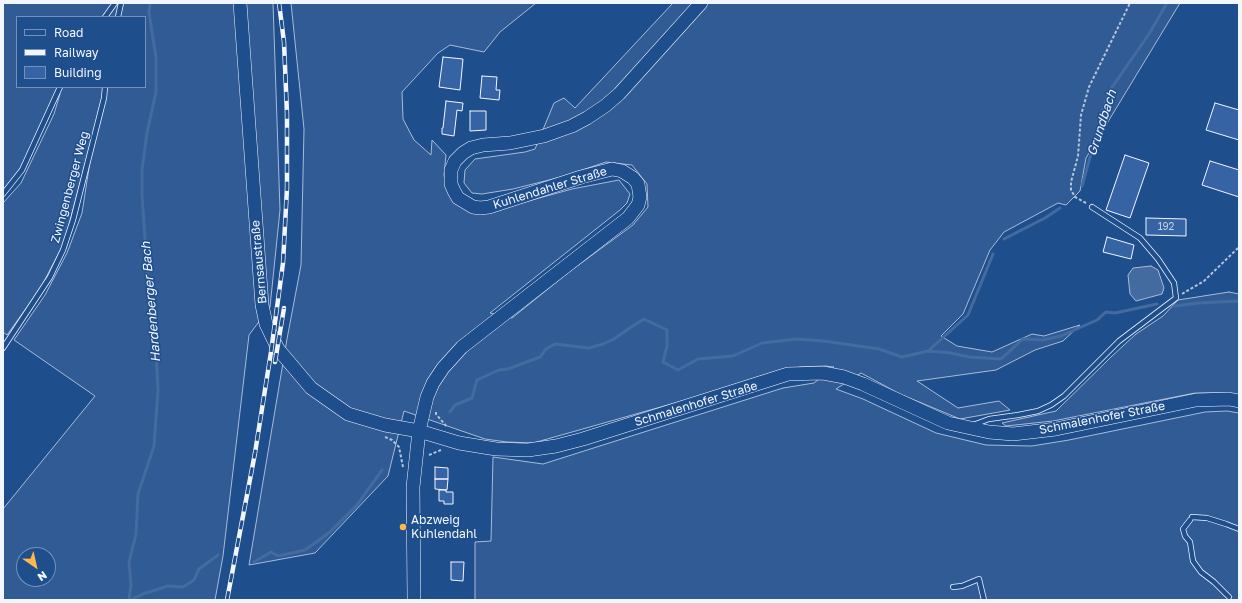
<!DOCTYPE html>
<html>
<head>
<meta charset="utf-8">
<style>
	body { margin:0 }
	#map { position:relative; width:1242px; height:603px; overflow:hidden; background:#1f4e8c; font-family:"Golos Text",sans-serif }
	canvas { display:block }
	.frame { position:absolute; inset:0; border:4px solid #f2f6ff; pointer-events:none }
	.legend { position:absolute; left:16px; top:16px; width:130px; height:72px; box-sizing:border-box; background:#1f4e8c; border:1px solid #7391ba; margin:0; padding:5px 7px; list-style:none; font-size:12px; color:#f2f6ff }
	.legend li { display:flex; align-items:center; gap:8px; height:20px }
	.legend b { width:20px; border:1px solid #7391ba }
	.north { position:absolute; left:16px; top:547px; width:40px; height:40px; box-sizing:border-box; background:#1f4e8c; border:1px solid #7391ba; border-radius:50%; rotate:146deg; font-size:11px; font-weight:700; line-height:16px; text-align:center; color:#f2f6ff }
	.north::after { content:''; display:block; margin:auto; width:14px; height:18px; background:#ffb74d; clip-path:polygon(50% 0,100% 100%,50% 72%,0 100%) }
</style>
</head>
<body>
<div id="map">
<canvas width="1242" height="603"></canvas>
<div class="frame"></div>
<ul class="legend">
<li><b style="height:5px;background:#1f4e8c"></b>Road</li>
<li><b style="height:5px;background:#f2f6ff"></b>Railway</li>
<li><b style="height:11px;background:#3563a3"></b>Building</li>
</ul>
<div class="north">N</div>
</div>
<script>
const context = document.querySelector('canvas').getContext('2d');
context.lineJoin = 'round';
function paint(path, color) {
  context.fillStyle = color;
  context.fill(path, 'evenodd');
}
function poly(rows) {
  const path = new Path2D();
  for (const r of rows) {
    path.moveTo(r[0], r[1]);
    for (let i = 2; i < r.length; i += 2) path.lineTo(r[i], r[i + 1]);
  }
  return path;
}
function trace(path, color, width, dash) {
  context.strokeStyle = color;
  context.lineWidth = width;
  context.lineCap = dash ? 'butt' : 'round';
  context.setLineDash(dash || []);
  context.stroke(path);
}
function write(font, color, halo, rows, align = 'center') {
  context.font = font + ' "Golos Text",sans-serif';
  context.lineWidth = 3;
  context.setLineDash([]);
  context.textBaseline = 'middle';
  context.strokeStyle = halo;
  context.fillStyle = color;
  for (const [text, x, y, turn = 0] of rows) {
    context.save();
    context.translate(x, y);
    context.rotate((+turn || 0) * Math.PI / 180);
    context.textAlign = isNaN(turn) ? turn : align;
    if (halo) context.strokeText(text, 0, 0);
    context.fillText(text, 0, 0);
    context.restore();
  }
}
const built = poly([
	[3,3,273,3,280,210,270,307,249,335,223,556,215,600,3,600,3,509,95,396,14,340,45,295,67,253,82,213,96,123,64,243,40,289,7,335,3,332,3,203,21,183,54,114,60,94,21,167,3,190,3,3],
	[17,17,145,17,145,87,17,87,17,17],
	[24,555,48,555,48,579,24,579,24,555],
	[291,3,536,3,500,32,484,52,450,45,438,53,402,92,403,119,414,140,431,155,432,140,446,155,444,175,446,186,492,211,572,189,619,180,630,194,627,203,620,210,490,313,512,318,569,272,633,225,648,207,647,184,632,165,606,162,561,177,513,189,482,194,472,193,464,183,465,170,475,159,525,152,535,149,554,103,564,98,575,108,673,3,1180,3,1086,158,1080,191,1066,205,1058,203,1004,232,990,250,963,314,941,336,957,346,992,352,1032,334,1044,336,1080,325,1063,341,1035,350,996,370,917,381,958,408,999,401,1010,410,960,419,900,394,861,373,836,389,863,399,936,433,986,445,1032,446,1069,440,1205,412,1227,411,1239,413,1239,600,475,600,475,542,491,541,493,457,543,464,783,388,814,383,834,367,825,366,800,367,764,375,689,399,533,443,507,442,485,439,404,411,388,476,315,553,249,565,287,339,301,265,304,129,291,3],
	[1229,292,1239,294,1239,395,1228,393,1195,393,1053,421,1006,426,1002,423,1056,411,1111,357,1136,334,1163,316,1178,300,1229,292]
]);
paint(built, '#305b95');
trace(built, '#a8bbd7', 1);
const water = poly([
	[1151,266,1158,270,1164,288,1162,294,1136,301,1130,294,1128,275,1133,268,1151,266]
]);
paint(water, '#446ba0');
trace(water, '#a8bbd7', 1);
trace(poly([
	[1082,186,1108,93,1149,34,1167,3],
	[1004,239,1045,218,1060,208],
	[1175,306,1198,303,1239,301],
	[928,351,968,315,993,254],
	[450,412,455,405,472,398,477,380,499,370,508,369,540,357,546,349,555,344,589,348,603,344,614,339,631,327,644,319,667,330,667,346,663,362,678,370,698,359,733,356,762,343,797,339,824,341,879,349,902,357,928,351,951,353,969,357,1001,359,1023,339,1043,340,1061,336,1097,320,1106,312,1115,313,1157,304],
	[254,562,271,552,278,556,305,550,330,532,357,505,382,470],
	[129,600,131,585,129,562,136,534,138,494,154,446,158,391,155,328,149,297,142,195,142,170,147,133,156,92,156,57,149,13,150,3],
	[130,600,143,594,168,586,183,587,194,580,199,569,218,555]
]), '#446ba0', 3);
const building = poly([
	[443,57,463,59,460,90,439,87,443,57],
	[482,76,497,77,496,90,500,90,499,100,480,98,482,76],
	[446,101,463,103,462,111,457,110,454,136,442,134,442,128,443,128,446,101],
	[1215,103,1239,110,1239,140,1206,130,1215,103],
	[470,111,486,111,486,130,470,131,470,111],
	[1125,155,1149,163,1130,218,1106,210,1125,155],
	[1210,161,1239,170,1239,197,1202,185,1210,161],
	[1146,218,1186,219,1186,236,1146,235,1146,218],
	[1107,237,1134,245,1131,259,1103,252,1107,237],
	[435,467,448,468,448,479,435,479,435,467],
	[435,479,448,479,447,490,435,489,435,479],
	[439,490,446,490,446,492,453,492,453,504,444,504,444,501,439,501,439,490],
	[451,562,464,562,463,581,451,580,451,562]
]);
paint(building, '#3563a3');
trace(building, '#f2f6ff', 1);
const service = poly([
	[105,17,115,3],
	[118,17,121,3],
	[3,194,22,170,60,87],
	[3,348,50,277,63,250,73,220,104,98,105,87],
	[973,425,989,419,1018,415,1038,411,1051,405,1064,396,1119,341,1176,298,1174,283,1158,259,1140,238,1092,207],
	[1192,517,1207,518,1226,524,1239,529],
	[1190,520,1183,529,1185,536,1190,542,1193,561,1201,572,1214,582,1229,597],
	[953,587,962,586,979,579,984,600]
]);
const secondary = poly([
	[240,3,262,305,266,324,278,349,311,388,348,414,385,425,419,431,459,443,496,449,528,450,556,446,583,439,788,374,823,373,844,377,863,384,948,423,989,432,1013,434,1056,429,1196,400,1229,399,1239,401],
	[414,600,413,487,419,431,427,397,433,383,443,368,462,347,628,218,638,205,640,197,638,184,633,178,622,171,612,169,581,177,489,207,480,208,473,207,458,198,454,191,451,184,451,170,455,161,463,153,471,148,483,145,510,143,544,136,572,126,587,118,605,106,619,94,701,3]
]);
trace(service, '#f2f6ff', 6);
trace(secondary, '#f2f6ff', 14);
trace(poly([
	[1086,203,1075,197,1071,190,1071,182,1078,156,1081,115,1089,87,1130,3],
	[1182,294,1204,281,1239,247],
	[436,412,436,414,447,427],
	[385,437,392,440,399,447,403,467],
	[429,455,441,450]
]), '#b3c4dc', 2, [3, 2]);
trace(service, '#1f4e8c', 4.5);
trace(secondary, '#1f4e8c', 13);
const rail = poly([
	[275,362,284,308],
	[227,600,255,453,271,352,283,263,287,188,287,114,284,42,279,3]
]);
trace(rail, '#f2f6ff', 4.5);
trace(rail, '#1f4e8c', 3, [9]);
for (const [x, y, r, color] of [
	[403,527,4,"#ffb74d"]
]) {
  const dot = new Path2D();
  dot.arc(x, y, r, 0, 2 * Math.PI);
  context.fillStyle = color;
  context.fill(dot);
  trace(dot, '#1f4e8c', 1.5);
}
write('10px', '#c3d1e8', null, [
	["192",1166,227]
]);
write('12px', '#f2f6ff', '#1f4e8c', [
	["Zwingenberger Weg",70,187,-75],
	["Kuhlendahler Straße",550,188,-17],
	["Bernsaustraße",259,262,-95],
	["Schmalenhofer Straße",696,404,-17],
	["Schmalenhofer Straße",1102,418,-11]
]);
write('12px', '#f2f6ff', '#1f4e8c', [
	["Abzweig",411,520],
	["Kuhlendahl",411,534]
], 'left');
write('italic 13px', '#f2f6ff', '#1f4e8c', [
	["Grundbach",1102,123,-72],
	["Hardenberger Bach",151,302,-95]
]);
</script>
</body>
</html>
